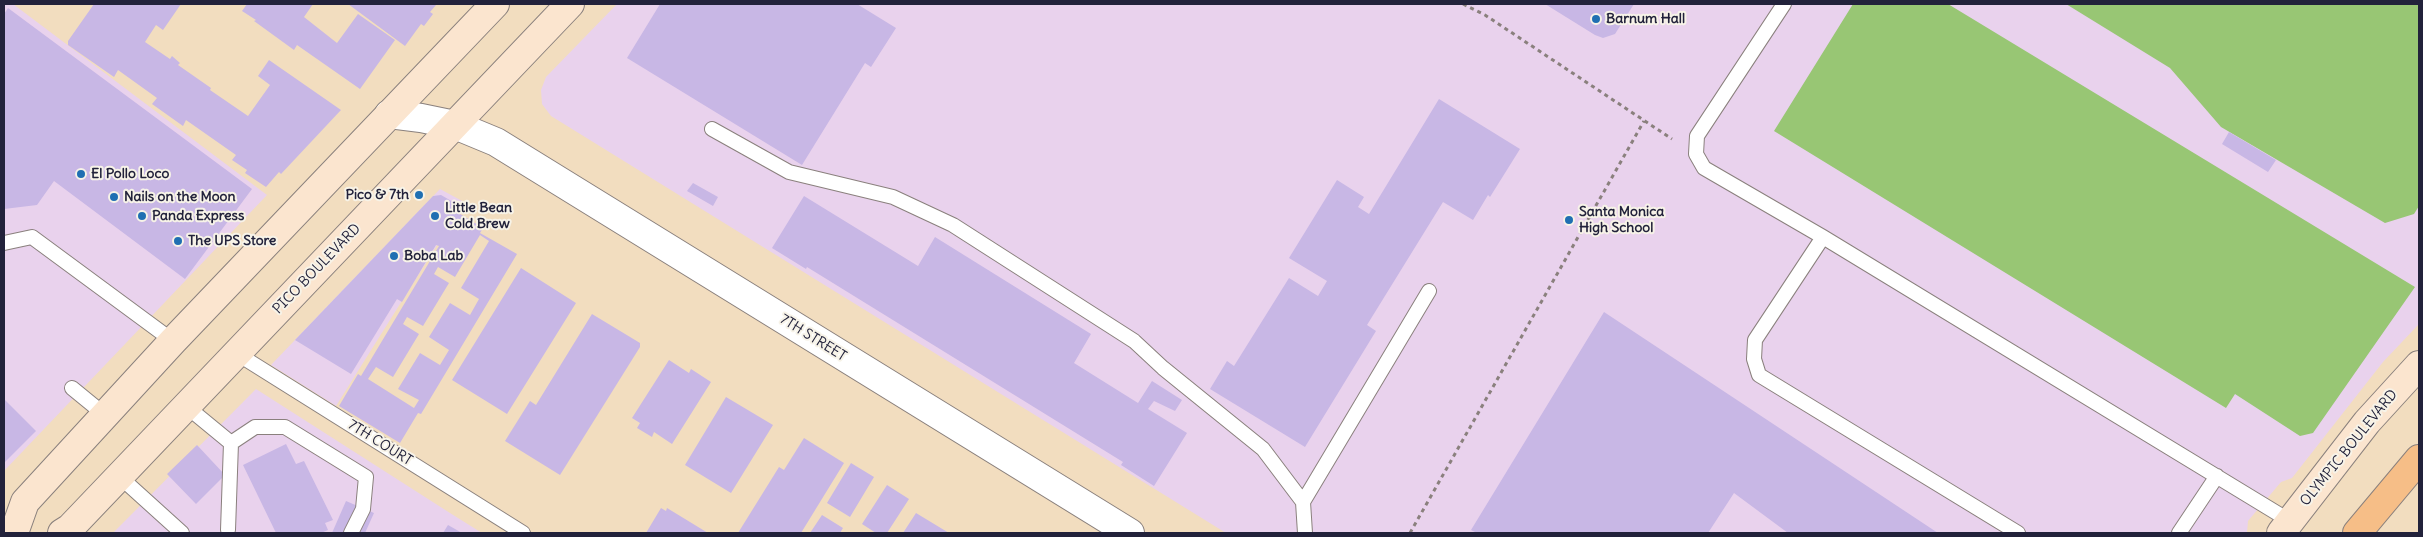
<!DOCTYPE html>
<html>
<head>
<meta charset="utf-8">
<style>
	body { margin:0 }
	#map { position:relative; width:2423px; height:537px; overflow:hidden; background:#f2ddbf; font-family:Delius,sans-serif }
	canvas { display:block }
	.frame { position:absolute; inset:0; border:5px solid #22223b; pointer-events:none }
</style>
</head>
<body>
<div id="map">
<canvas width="2423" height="537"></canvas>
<div class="frame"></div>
</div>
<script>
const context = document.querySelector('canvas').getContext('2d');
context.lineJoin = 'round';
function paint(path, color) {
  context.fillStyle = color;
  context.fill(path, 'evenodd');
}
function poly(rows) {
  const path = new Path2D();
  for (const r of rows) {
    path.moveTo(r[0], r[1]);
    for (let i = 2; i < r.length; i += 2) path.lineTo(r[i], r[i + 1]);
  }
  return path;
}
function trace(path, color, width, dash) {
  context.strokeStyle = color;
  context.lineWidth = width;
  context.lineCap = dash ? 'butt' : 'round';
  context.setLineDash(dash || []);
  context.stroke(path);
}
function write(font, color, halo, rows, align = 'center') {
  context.font = font + ' Delius,sans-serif';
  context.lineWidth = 4;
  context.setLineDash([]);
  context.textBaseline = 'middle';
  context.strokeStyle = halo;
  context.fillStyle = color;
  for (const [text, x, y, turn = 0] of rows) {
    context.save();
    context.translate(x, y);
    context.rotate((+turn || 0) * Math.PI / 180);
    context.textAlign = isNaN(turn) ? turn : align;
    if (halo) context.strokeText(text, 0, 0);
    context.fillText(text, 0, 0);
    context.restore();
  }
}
paint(poly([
	[6,4,13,4,267,195,4,471,4,7],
	[617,4,2419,4,2419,324,2383,362,2292,478,2281,482,2248,521,2247,533,1226,533,551,116,542,104,541,90,546,77],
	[440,189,464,202,336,406,271,365],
	[256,389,450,513,482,533,113,533]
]), '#e9d2ed');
paint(poly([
	[1853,4,1948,4,2415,287,2313,433,2300,436,2235,394,2226,408,1774,131],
	[2066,4,2419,4,2419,206,2414,214,2385,223,2221,127,2170,68]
]), '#98c674');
paint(poly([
	[94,4,181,4,163,30,156,25,145,42,170,59,172,56,180,63,178,65,211,88,210,90,248,116,270,85,258,76,269,60,341,110,281,174,279,172,266,187,245,173,247,170,232,160,236,155,186,120,183,126,152,104,157,98,118,70,114,77,68,45,68,41],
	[247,4,313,4,304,17,337,43,358,14,395,40,360,89,297,45,294,50,254,21,256,20,242,11],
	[348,4,435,4,436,5,430,12,433,14,424,26,421,24,405,46],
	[660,4,857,4,896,28,871,67,865,63,802,165,627,58],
	[1545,4,1634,4,1615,34,1603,38,1595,35],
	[8,8,252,189,185,279,54,181,37,205,4,209,4,14],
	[1439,99,1520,149,1490,197,1488,195,1473,220,1443,202,1367,325,1376,331,1305,447,1210,389,1227,361,1234,366,1289,278,1318,296,1327,281,1289,258,1337,180,1364,197,1358,207,1369,214],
	[2229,132,2276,160,2268,172,2222,144],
	[693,183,718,197,713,206,687,191],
	[441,195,460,206,457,212,483,228,480,233,517,254,421,414,418,413,400,443,339,406,358,374,361,376,439,246,436,245,402,302,397,299,351,374,295,340,433,196],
	[480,235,489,241,461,288,479,299,470,315,450,303,429,337,449,350,440,365,420,353,398,389,419,400,414,408,368,379,376,367,393,377,419,334,403,324,407,317,423,326,449,283,434,274,438,267,455,277],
	[804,196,918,266,935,237,1091,334,1074,363,1138,403,1152,381,1182,400,1175,411,1154,401,1148,409,1187,433,1154,486,1121,465,1123,462,807,267,806,269,772,248],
	[521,268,576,303,507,414,452,380],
	[1604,312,1938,533,1788,533,1734,493,1708,533,1477,533,1471,530],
	[592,314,640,343,640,347,560,475,505,441,530,401,536,405],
	[669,360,689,373,691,369,711,382,672,444,654,432,652,437,637,428,640,423,632,418],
	[726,397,773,425,731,493,685,465],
	[4,399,36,431,4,463],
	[804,438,844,463,801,533,738,533,779,467,784,470],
	[286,444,296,464,304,461,333,520,325,523,328,530,321,533,276,533,243,465],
	[197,445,225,475,196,504,167,474],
	[851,463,874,477,850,517,827,503],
	[887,485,909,499,887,533,876,533,862,524],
	[346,501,374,513,365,533,332,533],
	[661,508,666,511,667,508,708,533,646,533],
	[916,513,949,533,903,533],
	[822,515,843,528,840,533,810,533],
	[448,525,462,533,443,533]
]), '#c8b7e5');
const lane = poly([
	[1784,4,1697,136,1696,154,1704,168,1823,237,2290,521],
	[712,129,789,172,893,197,953,225,1134,341,1163,368,1263,449,1303,502,1305,533],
	[1823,237,1755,340,1754,359,1759,375,2018,533],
	[4,243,32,237,173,341],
	[236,353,523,533],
	[72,388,105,415],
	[186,406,231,443,228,530],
	[231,443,255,427,285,427,366,477,363,509,351,533],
	[119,476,182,533],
	[1303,502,1429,291],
	[2179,533,2217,476]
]);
const street = poly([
	[389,114,421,118,455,125,496,142,1130,533]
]);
const secondary = poly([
	[14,533,25,502,173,341,495,4],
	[62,533,70,528,570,4],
	[2281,533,2367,422,2419,365]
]);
const highway = poly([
	[2357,533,2419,459]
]);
trace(lane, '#8a807d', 16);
trace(street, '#8a807d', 30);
trace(secondary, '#8a807d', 30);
trace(highway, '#8a807d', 30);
trace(poly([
	[1463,4,1485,15,1672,139],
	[1410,533,1644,121]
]), '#8a807d', 3, [4, 4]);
trace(lane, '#fff', 14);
trace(street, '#fff', 28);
trace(secondary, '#fbe5cf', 28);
trace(highway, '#f6be87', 28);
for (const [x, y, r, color] of [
	[1596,19,5,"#1f6fb2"],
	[81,174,5,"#1f6fb2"],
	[419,195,5,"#1f6fb2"],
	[114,197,5,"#1f6fb2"],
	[142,216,5,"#1f6fb2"],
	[435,216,5,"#1f6fb2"],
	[1569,220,5,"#1f6fb2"],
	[178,241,5,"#1f6fb2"],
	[394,256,5,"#1f6fb2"]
]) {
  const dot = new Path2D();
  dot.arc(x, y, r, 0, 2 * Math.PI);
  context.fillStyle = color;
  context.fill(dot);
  trace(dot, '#f7f3e8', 2);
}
write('bold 14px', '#22223b', '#f7f3e8', [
	["Barnum Hall",1606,19],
	["El Pollo Loco",91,174],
	["Pico & 7th",409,195,"right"],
	["Nails on the Moon",124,197],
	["Little Bean",445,208],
	["Cold Brew",445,224],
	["Santa Monica",1579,212],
	["High School",1579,228],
	["Panda Express",152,216],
	["The UPS Store",188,241],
	["Boba Lab",404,256]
], 'left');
write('14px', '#22223b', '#f7f3e8', [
	["PICO BOULEVARD",317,269,-46],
	["7TH STREET",813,338,32],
	["7TH COURT",380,443,32],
	["OLYMPIC BOULEVARD",2349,448,-51]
]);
</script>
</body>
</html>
